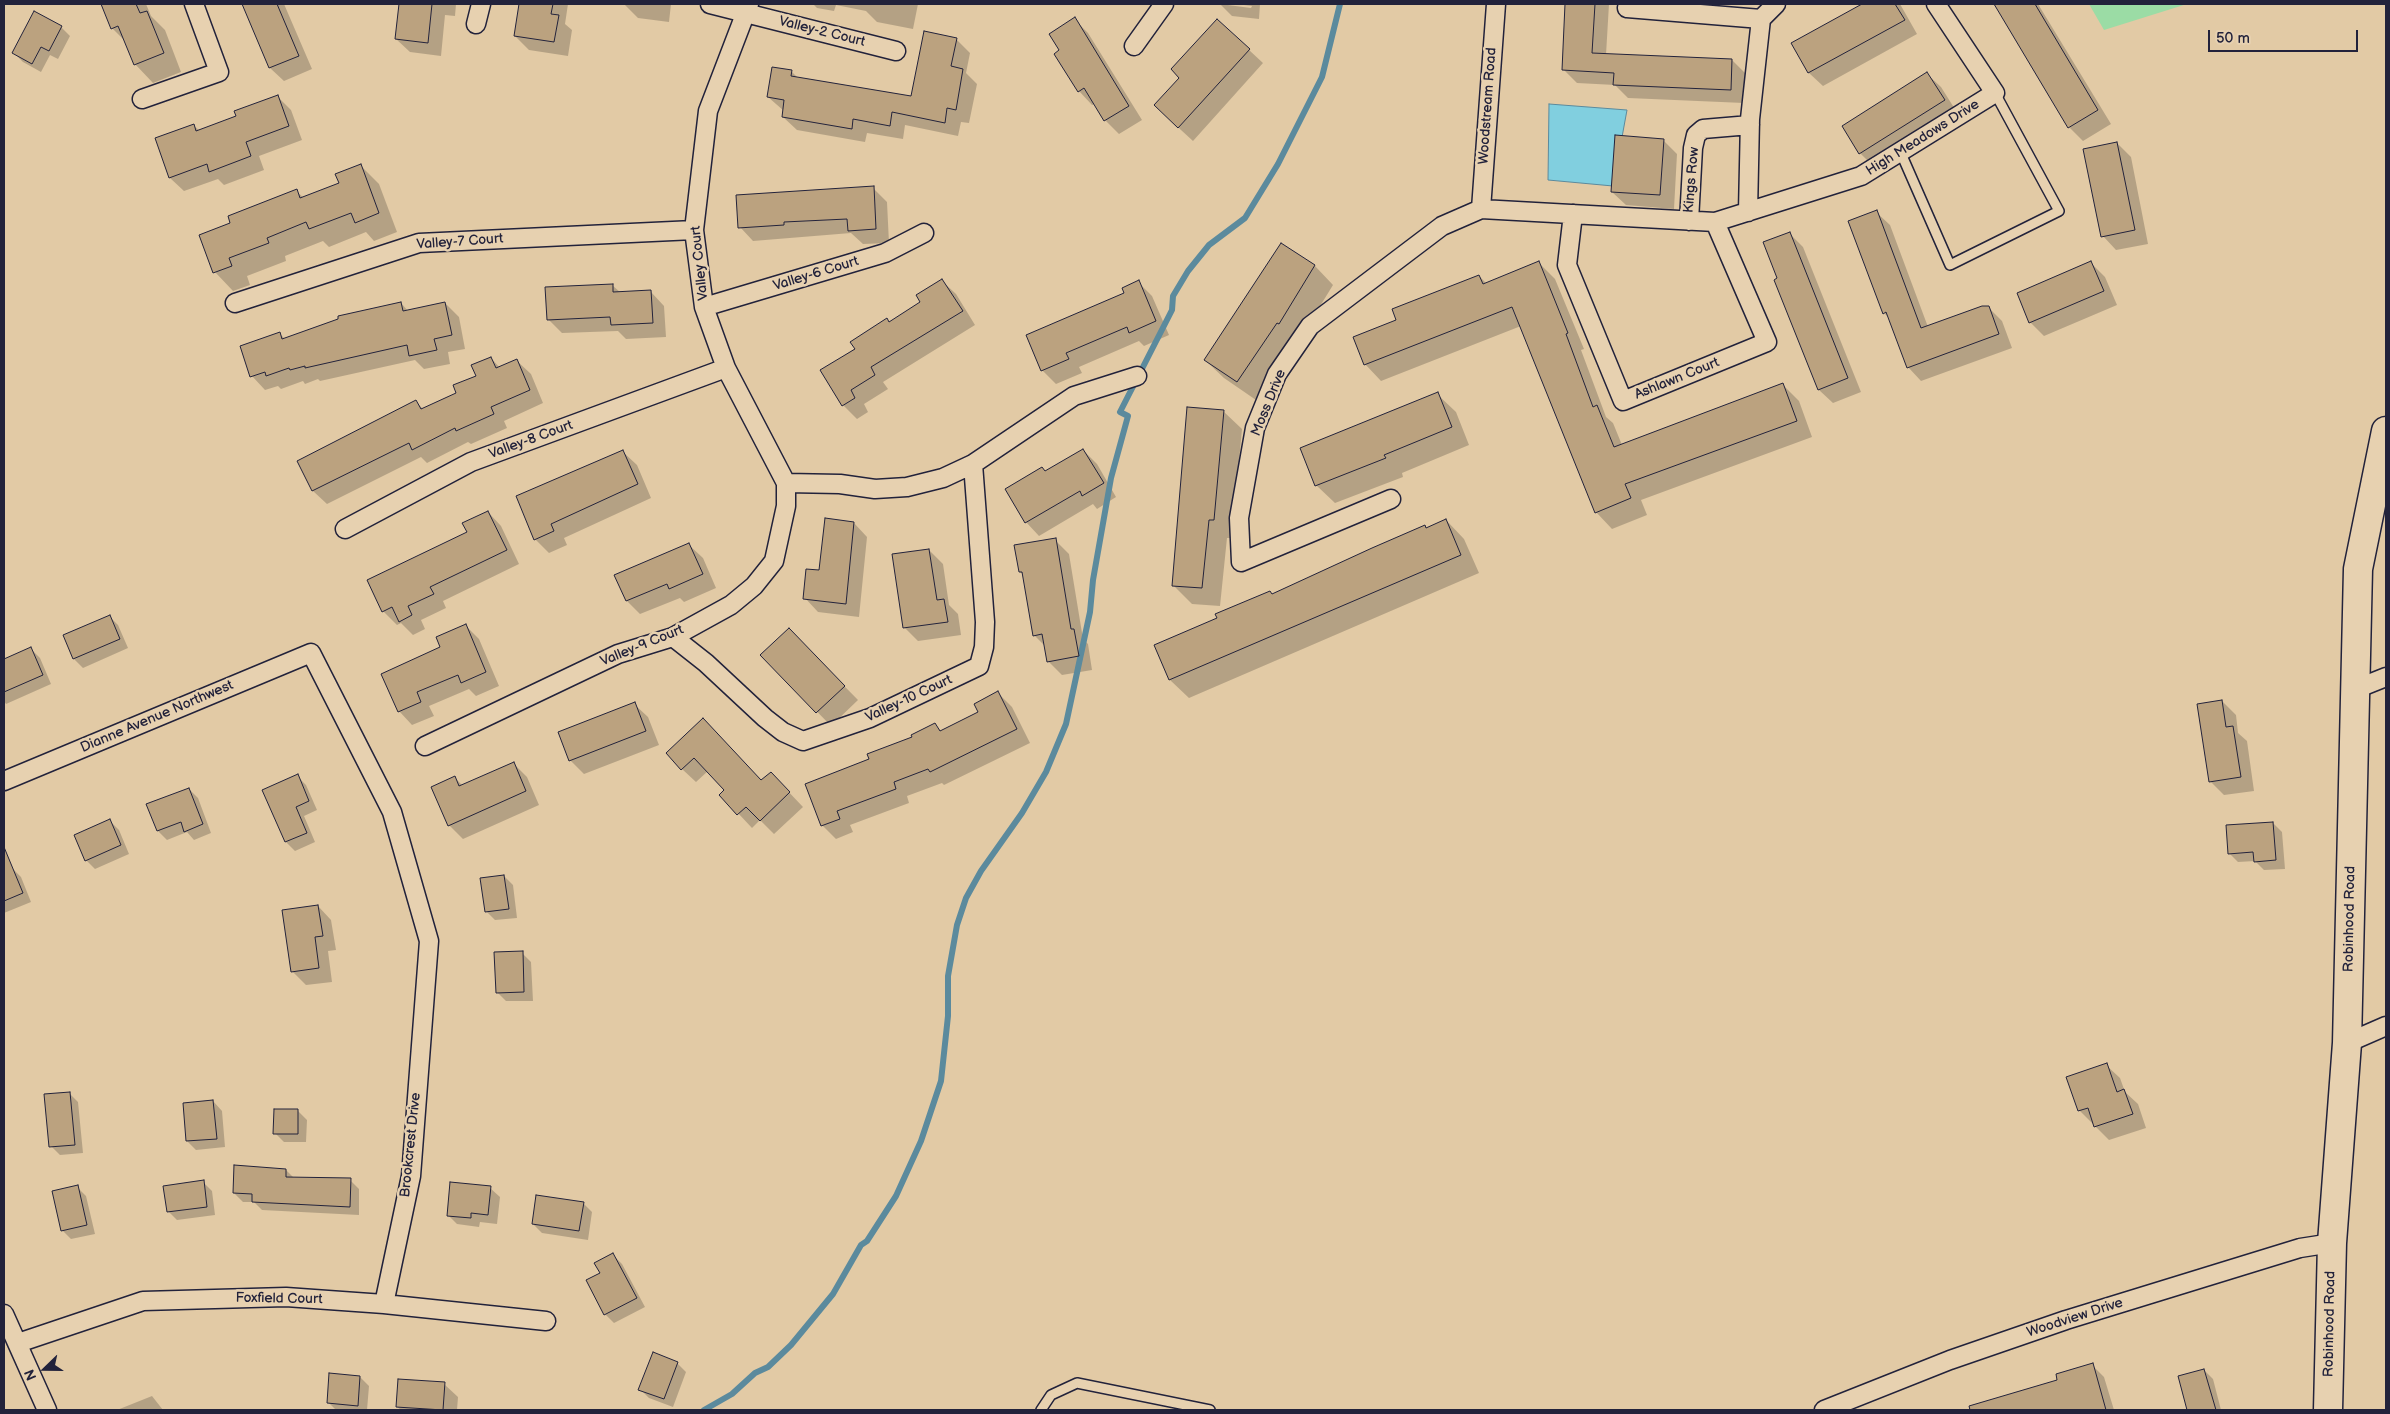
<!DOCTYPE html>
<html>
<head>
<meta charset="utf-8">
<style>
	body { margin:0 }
	#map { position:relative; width:2390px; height:1414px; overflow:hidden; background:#e2caa5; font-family:"Balsamiq Sans",sans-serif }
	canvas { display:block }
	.frame { position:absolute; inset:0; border:5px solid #22223b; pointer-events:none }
	.north { position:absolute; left:20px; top:1344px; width:50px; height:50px; -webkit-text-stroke:4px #e7d1b0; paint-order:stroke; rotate:248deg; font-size:14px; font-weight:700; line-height:20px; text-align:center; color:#22223b }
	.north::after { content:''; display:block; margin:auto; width:18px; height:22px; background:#22223b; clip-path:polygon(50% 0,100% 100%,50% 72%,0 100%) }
	.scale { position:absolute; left:2208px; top:30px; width:150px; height:22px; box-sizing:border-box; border:2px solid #22223b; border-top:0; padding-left:6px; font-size:15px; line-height:18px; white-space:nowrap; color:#22223b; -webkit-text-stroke:4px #e7d1b0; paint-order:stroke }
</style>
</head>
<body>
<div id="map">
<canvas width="2390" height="1414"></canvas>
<div class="frame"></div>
<div class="north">N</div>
<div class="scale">50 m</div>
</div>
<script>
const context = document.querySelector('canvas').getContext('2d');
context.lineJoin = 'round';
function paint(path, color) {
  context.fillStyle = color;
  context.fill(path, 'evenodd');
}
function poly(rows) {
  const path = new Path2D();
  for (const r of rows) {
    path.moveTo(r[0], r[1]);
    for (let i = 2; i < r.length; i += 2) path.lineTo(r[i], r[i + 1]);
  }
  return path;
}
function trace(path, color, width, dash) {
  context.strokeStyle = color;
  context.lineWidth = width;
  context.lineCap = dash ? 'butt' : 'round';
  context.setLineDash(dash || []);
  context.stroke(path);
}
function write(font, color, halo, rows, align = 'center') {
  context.font = font + ' "Balsamiq Sans",sans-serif';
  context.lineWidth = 5;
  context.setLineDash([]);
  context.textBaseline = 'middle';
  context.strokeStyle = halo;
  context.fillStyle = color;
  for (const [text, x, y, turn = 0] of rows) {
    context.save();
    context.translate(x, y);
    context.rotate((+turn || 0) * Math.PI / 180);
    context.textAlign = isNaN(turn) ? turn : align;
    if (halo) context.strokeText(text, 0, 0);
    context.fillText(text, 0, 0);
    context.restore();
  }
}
paint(poly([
	[2089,4,2187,4,2104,30]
]), '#9bdca5');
const water = poly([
	[1549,104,1627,110,1613,186,1548,180,1549,104]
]);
paint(water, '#81cfdf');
trace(water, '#5b8a9d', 1);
paint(poly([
	[103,4,146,4,151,16,165,30,181,72,153,83,135,64,126,42,112,28],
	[243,4,284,4,312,69,284,81,270,68],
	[400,4,456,4,455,16,445,15,441,56,410,52,396,39],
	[520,4,568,4,565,24,572,30,568,56,529,50,515,36],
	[624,4,671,4,669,22,638,18],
	[813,4,918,4,913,29,877,22,866,11,836,5,834,11,817,8],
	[1220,4,1251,8,1252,6,1236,4,1260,4,1259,19,1232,16],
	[1567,4,1609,4,1606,55,1732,60,1746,74,1744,103,1628,98,1615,85,1577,83,1563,69],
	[1864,4,1900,4,1917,34,1823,86,1809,73,1793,43],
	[1993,4,2038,4,2111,124,2083,141,2069,127,2004,18],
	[35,13,61,27,70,36,58,59,50,55,41,72,23,62,14,53],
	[1074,19,1088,33,1142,120,1119,134,1105,120,1095,104,1092,105,1079,91,1061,51],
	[956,39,970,53,966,73,977,84,969,123,961,122,958,136,905,125,903,139,867,133,865,142,797,130,783,117,784,111,768,97,792,72,798,78,912,98],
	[1249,50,1263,63,1193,141,1169,119,1181,78],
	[1927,74,1941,87,1958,114,1874,167,1860,153],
	[277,96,291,110,302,140,259,156,264,170,224,185,218,179,184,191,170,178,156,139,193,125,200,131,238,117],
	[1663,140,1677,154,1674,209,1626,205,1612,192],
	[2117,143,2131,157,2148,244,2116,250,2103,236],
	[360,165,379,184,397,232,374,241,366,232,329,247,323,241,285,256,286,261,247,276,250,285,233,291,215,272,232,223,296,191,304,198,341,184],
	[873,188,887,202,889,243,863,244,851,233,753,241,740,227],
	[1876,212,1890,225,1928,327,1988,307,2002,321,2012,348,1921,381,1908,367,1890,319,1884,313],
	[1789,233,1803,247,1861,392,1833,403,1819,390,1778,279],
	[1282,244,1315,266,1333,285,1298,342,1296,340,1256,400,1224,378,1205,360],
	[1539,263,1555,279,1584,349,1581,350,1606,417,1613,423,1622,445,1783,385,1799,401,1812,437,1641,500,1647,515,1612,529,1596,512,1521,326,1381,381,1365,364,1398,321,1479,276,1487,284],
	[2091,263,2105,277,2117,305,2044,336,2030,322],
	[942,281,956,294,975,325,883,382,888,389,864,404,868,412,857,419,843,405,822,371,922,302],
	[1138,282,1152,296,1169,335,1144,346,1139,341,1079,367,1082,373,1056,384,1042,370],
	[612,285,621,293,651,292,664,306,666,337,626,339,618,331,562,333,548,319],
	[401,303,408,311,445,303,459,317,465,349,448,352,450,364,424,369,415,360,320,381,318,379,305,384,303,381,281,389,278,386,265,390,252,376,279,333,285,339],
	[491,358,500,368,517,361,531,374,543,403,504,421,507,428,471,444,468,442,427,463,421,457,327,504,313,491,299,462,416,402,423,409,457,394,477,376],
	[1437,394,1456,412,1469,445,1402,473,1403,477,1335,503,1316,485],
	[1223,411,1242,429,1232,538,1227,538,1220,606,1192,604,1173,585],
	[1083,450,1097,464,1116,497,1097,509,1093,504,1039,536,1026,522,1046,472],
	[623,452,637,465,651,498,564,538,567,545,549,553,535,539],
	[488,512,501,526,519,564,443,601,446,608,421,620,425,629,413,635,401,623,397,625,383,611,369,580,468,533],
	[1446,520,1464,539,1479,573,1189,698,1170,680,1156,646,1425,527,1427,529],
	[854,523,867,537,859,617,818,612,805,598],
	[1055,540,1069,554,1083,639,1088,644,1092,670,1062,675,1048,661,1046,647,1034,635,1024,575,1020,572],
	[689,545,703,558,716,588,684,602,680,598,640,614,627,601,616,576],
	[929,550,943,564,949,605,958,614,961,635,918,641,904,627],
	[109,616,118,625,128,648,83,668,74,659,64,635],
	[466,626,479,639,499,686,476,696,469,689,429,706,434,716,412,725,399,711,442,648],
	[789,630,858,700,831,726,762,655],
	[31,649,40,658,51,684,6,704,4,701,4,660],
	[998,693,1012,707,1030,743,944,785,942,783,907,796,909,803,850,825,853,832,836,839,822,825,871,760,935,725,942,732,980,713],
	[2222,701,2236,715,2238,733,2247,741,2254,791,2224,795,2210,781],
	[634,704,648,717,659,745,584,774,570,760],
	[703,719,762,782,784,787,803,807,774,834,760,820,752,828,721,795,726,790,708,771,696,782,682,769],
	[513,763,527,777,539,805,463,839,449,825,455,778,463,786],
	[297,776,306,785,317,810,304,816,315,842,295,851,286,842,264,791],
	[189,789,198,798,211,833,194,840,187,832,167,840,158,831],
	[110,821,119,830,129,854,95,869,86,860],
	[2273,823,2282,832,2285,869,2264,870,2255,861,2238,862,2229,853],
	[12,868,21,877,31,902,4,913,4,872],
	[504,876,513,885,517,918,495,920,486,911],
	[318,906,331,920,336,950,328,951,332,982,306,985,292,971],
	[522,953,531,962,533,1001,506,1001,497,992],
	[2106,1065,2120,1078,2125,1092,2138,1104,2146,1128,2109,1140,2080,1111,2068,1078],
	[69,1093,78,1102,83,1153,60,1155,51,1146],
	[213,1101,222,1111,225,1147,196,1150,187,1141],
	[298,1111,307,1120,306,1142,284,1142,275,1133],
	[286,1170,295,1179,350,1180,359,1189,359,1215,262,1210,254,1202,243,1202,234,1193],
	[203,1182,212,1191,215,1215,177,1220,168,1211],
	[77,1187,86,1196,95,1234,71,1239,62,1230],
	[490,1188,500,1197,497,1224,480,1222,479,1227,457,1224,448,1215],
	[583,1203,592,1212,588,1240,542,1233,533,1224],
	[613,1255,622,1264,645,1307,614,1323,605,1314,601,1274],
	[677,1363,686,1372,673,1407,649,1398,640,1389],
	[2092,1365,2104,1377,2114,1410,2000,1410,1996,1399,2059,1381],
	[2204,1370,2213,1379,2221,1410,2189,1410,2179,1377],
	[360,1377,369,1386,367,1410,336,1410,328,1402],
	[444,1384,458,1397,457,1410,401,1410,397,1407],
	[152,1396,163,1410,117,1410]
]), '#0003');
trace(poly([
	[704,1410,732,1394,755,1373,768,1367,791,1345,833,1294,861,1245,867,1241,896,1196,921,1141,941,1081,948,1016,948,976,957,925,966,898,981,871,1022,813,1046,772,1066,724,1090,612,1093,580,1111,478,1128,416,1120,412,1172,310,1173,296,1188,271,1209,245,1245,218,1278,164,1322,77,1340,4]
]), '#5b8a9d', 6);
const building = poly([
	[101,4,136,4,140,13,147,11,164,53,134,65,118,26,111,29,101,4],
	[242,4,277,4,299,56,269,68,242,4],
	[399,4,432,4,428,43,395,39,399,4],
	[519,4,553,4,551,14,559,15,554,42,514,36,519,4],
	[1565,4,1595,4,1592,53,1732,59,1731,90,1613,85,1614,73,1562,70,1565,4],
	[1862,4,1895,4,1905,20,1808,73,1791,43,1862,4],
	[1994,4,2035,4,2098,110,2068,128,1994,4],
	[34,11,62,26,49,51,41,47,32,64,12,53,34,11],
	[1075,17,1129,106,1104,121,1084,88,1078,92,1054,54,1059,50,1049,34,1075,17],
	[1217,19,1250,49,1178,128,1154,105,1179,78,1171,69,1217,19],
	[924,31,957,38,951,66,963,69,956,110,947,108,945,123,892,112,890,126,853,119,852,129,782,117,784,100,767,97,772,67,792,70,791,76,911,96,924,31],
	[1927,72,1945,100,1859,154,1842,126,1927,72],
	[278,95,289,126,246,142,251,156,209,172,207,164,169,178,155,138,194,124,196,131,236,116,234,111,278,95],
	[1615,135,1664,139,1660,195,1611,192,1615,135],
	[2117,142,2135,230,2101,237,2083,149,2117,142],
	[361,164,379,213,355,223,351,213,309,229,306,222,267,238,269,243,229,258,232,266,213,273,199,235,230,223,228,216,297,189,300,198,339,183,335,174,361,164],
	[874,186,876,229,848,231,847,219,784,222,784,225,738,228,736,195,874,186],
	[1877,210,1921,328,1982,306,1989,306,1999,334,1907,368,1886,312,1883,314,1848,221,1877,210],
	[1790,232,1848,378,1818,390,1774,280,1777,278,1763,242,1790,232],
	[1281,243,1315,265,1279,324,1277,323,1237,382,1204,360,1281,243],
	[1539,261,1568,333,1566,334,1593,407,1597,405,1614,447,1783,383,1797,421,1625,484,1631,498,1595,513,1512,307,1364,365,1353,337,1396,320,1392,309,1479,275,1483,284,1539,261],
	[2091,261,2104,291,2029,323,2017,293,2091,261],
	[942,279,963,311,871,367,875,375,851,390,855,398,842,406,820,370,855,349,850,342,887,318,889,322,920,302,916,295,942,279],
	[1139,280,1156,321,1129,333,1127,327,1066,353,1069,359,1041,371,1026,335,1124,293,1122,288,1139,280],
	[613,284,613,292,651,290,653,323,611,325,610,317,547,320,545,287,613,284],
	[401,302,403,311,445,302,452,335,434,339,437,350,409,356,407,345,305,368,305,366,290,370,289,368,266,376,265,372,250,377,240,346,280,332,282,339,338,319,338,316,401,302],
	[491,357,496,368,517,359,530,390,491,407,494,414,456,431,455,428,412,450,409,443,312,491,297,461,416,400,421,409,456,393,453,385,476,376,471,365,491,357],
	[1438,392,1452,427,1384,455,1386,458,1315,486,1300,448,1438,392],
	[1187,407,1224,410,1214,520,1209,520,1202,588,1172,586,1187,407],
	[1083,449,1104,483,1082,496,1080,491,1025,523,1005,489,1042,467,1045,471,1083,449],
	[623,450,638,484,551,524,554,531,534,540,516,496,623,450],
	[488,511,507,550,430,587,434,594,408,606,412,615,399,622,392,607,382,612,367,580,467,532,462,523,488,511],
	[825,518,854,522,846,604,803,599,806,569,819,570,825,518],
	[1446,519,1461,555,1169,680,1154,645,1217,618,1215,614,1270,591,1272,594,1372,548,1425,525,1426,528,1446,519],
	[1056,538,1071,629,1074,629,1079,656,1047,662,1042,634,1033,636,1022,572,1019,572,1014,545,1056,538],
	[689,543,703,574,669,589,667,584,626,601,614,575,689,543],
	[929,549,937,600,944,599,948,622,903,628,892,554,929,549],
	[110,615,120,639,73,659,63,635,110,615],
	[466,624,486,672,461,683,458,675,417,692,421,702,398,712,381,674,440,647,436,637,466,624],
	[789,628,845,686,816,713,760,655,789,628],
	[31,647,43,675,4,692,4,659,31,647],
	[998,691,1017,729,930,772,928,769,894,782,896,789,837,811,840,819,821,826,805,784,869,759,867,754,912,737,911,735,935,723,940,731,978,712,974,704,998,691],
	[2222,700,2226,727,2233,726,2241,777,2209,782,2197,704,2222,700],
	[635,702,646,731,569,761,558,732,635,702],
	[703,718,761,780,771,772,790,792,760,821,746,807,737,815,719,795,724,790,694,758,681,770,666,753,703,718],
	[514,762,526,791,448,826,431,787,455,776,459,786,514,762],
	[298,774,309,801,296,807,307,833,285,842,262,790,298,774],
	[189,788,203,824,184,832,181,822,157,831,146,804,189,788],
	[110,819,121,845,85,861,74,835,110,819],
	[2273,822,2276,860,2254,862,2253,852,2228,854,2226,825,2273,822],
	[4,847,23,893,4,901,4,847],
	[504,875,509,909,485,912,480,878,504,875],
	[318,905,323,936,315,937,319,968,291,972,282,910,318,905],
	[523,951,524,992,496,993,494,952,523,951],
	[2107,1063,2117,1092,2124,1089,2133,1114,2094,1127,2088,1108,2078,1111,2066,1077,2107,1063],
	[70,1092,75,1145,49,1147,44,1094,70,1092],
	[213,1100,217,1139,186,1141,183,1103,213,1100],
	[274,1109,298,1109,298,1134,273,1134,274,1109],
	[234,1165,286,1169,286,1177,351,1178,350,1207,252,1202,252,1194,233,1193,234,1165],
	[204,1180,207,1207,167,1212,163,1186,204,1180],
	[450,1182,491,1186,488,1215,471,1213,471,1218,447,1216,450,1182],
	[78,1185,87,1225,61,1231,52,1191,78,1185],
	[536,1195,584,1202,579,1231,532,1224,536,1195],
	[613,1253,637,1298,604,1315,586,1280,600,1273,594,1263,613,1253],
	[653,1352,678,1362,664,1399,638,1390,653,1352],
	[2093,1363,2106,1410,1970,1410,1969,1406,2057,1380,2056,1374,2093,1363],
	[2204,1369,2216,1410,2187,1410,2178,1376,2204,1369],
	[329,1373,360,1376,358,1406,327,1403,329,1373],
	[398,1379,445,1382,443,1410,396,1407,398,1379]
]);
paint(building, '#bba27f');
trace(building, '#22223b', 1);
const service = poly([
	[1900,151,1950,265,2059,211,1995,93],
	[1041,1410,1051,1395,1077,1383,1210,1410]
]);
const minor = poly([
	[710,4,896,51],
	[1628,4,1627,8,1761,19,1776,4],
	[476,24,481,4],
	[1134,46,1164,4],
	[142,99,219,72,194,4],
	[1481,209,1496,4],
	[1748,212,1750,119,1761,19],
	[1573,214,1567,265,1623,401,1767,342,1715,222],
	[1689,221,1693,148,1696,135,1703,129,1750,125],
	[235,303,419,243,694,230],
	[704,307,885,253,924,233],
	[786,483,840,484,875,489,907,487,943,478,973,464,1074,396,1137,376],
	[1391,499,1241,562,1239,518,1255,428,1277,374,1310,326,1442,226,1481,209,1715,222,1861,176,1995,93,1936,4],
	[345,529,471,462,726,368],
	[673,637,706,663,765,718,783,732,803,741,870,718,979,666,984,647,985,622,973,464],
	[2356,689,2386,677],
	[425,746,618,654,673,637,731,605,754,586,774,561,786,506,786,483,726,368,704,307,694,230,708,111,749,4],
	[4,781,311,653,392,812,429,941,411,1176,384,1304],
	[2347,1043,2386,1026],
	[4,1314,47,1410],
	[18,1343,143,1301,286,1297,384,1304,546,1321],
	[1824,1410,1950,1360,2066,1320,2300,1248,2332,1243]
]);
const primary = poly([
	[2328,1410,2332,1243,2347,1043,2358,569,2386,431]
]);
trace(service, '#22223b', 12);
trace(minor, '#22223b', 21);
trace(primary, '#22223b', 31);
trace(service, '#e7d1b0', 9);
trace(minor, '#e7d1b0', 18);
trace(primary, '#e7d1b0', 28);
write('14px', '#22223b', '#e7d1b0', [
	["Valley-2 Court",822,32,14],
	["Woodstream Road",1488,106,-86],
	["High Meadows Drive",1923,138,-32],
	["Kings Row",1692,180,-85],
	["Valley-7 Court",460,242,-4],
	["Valley Court",700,263,-96],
	["Valley-6 Court",816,274,-17],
	["Ashlawn Court",1677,379,-22],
	["Moss Drive",1269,403,-68],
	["Valley-8 Court",531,440,-20],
	["Valley-9 Court",642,646,-22],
	["Valley-10 Court",909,699,-25],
	["Dianne Avenue Northwest",157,717,-23],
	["Robinhood Road",2350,919,-89],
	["Brookcrest Drive",411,1145,-84],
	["Foxfield Court",279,1299,1],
	["Woodview Drive",2075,1318,-18],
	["Robinhood Road",2330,1324,-89]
]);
</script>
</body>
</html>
